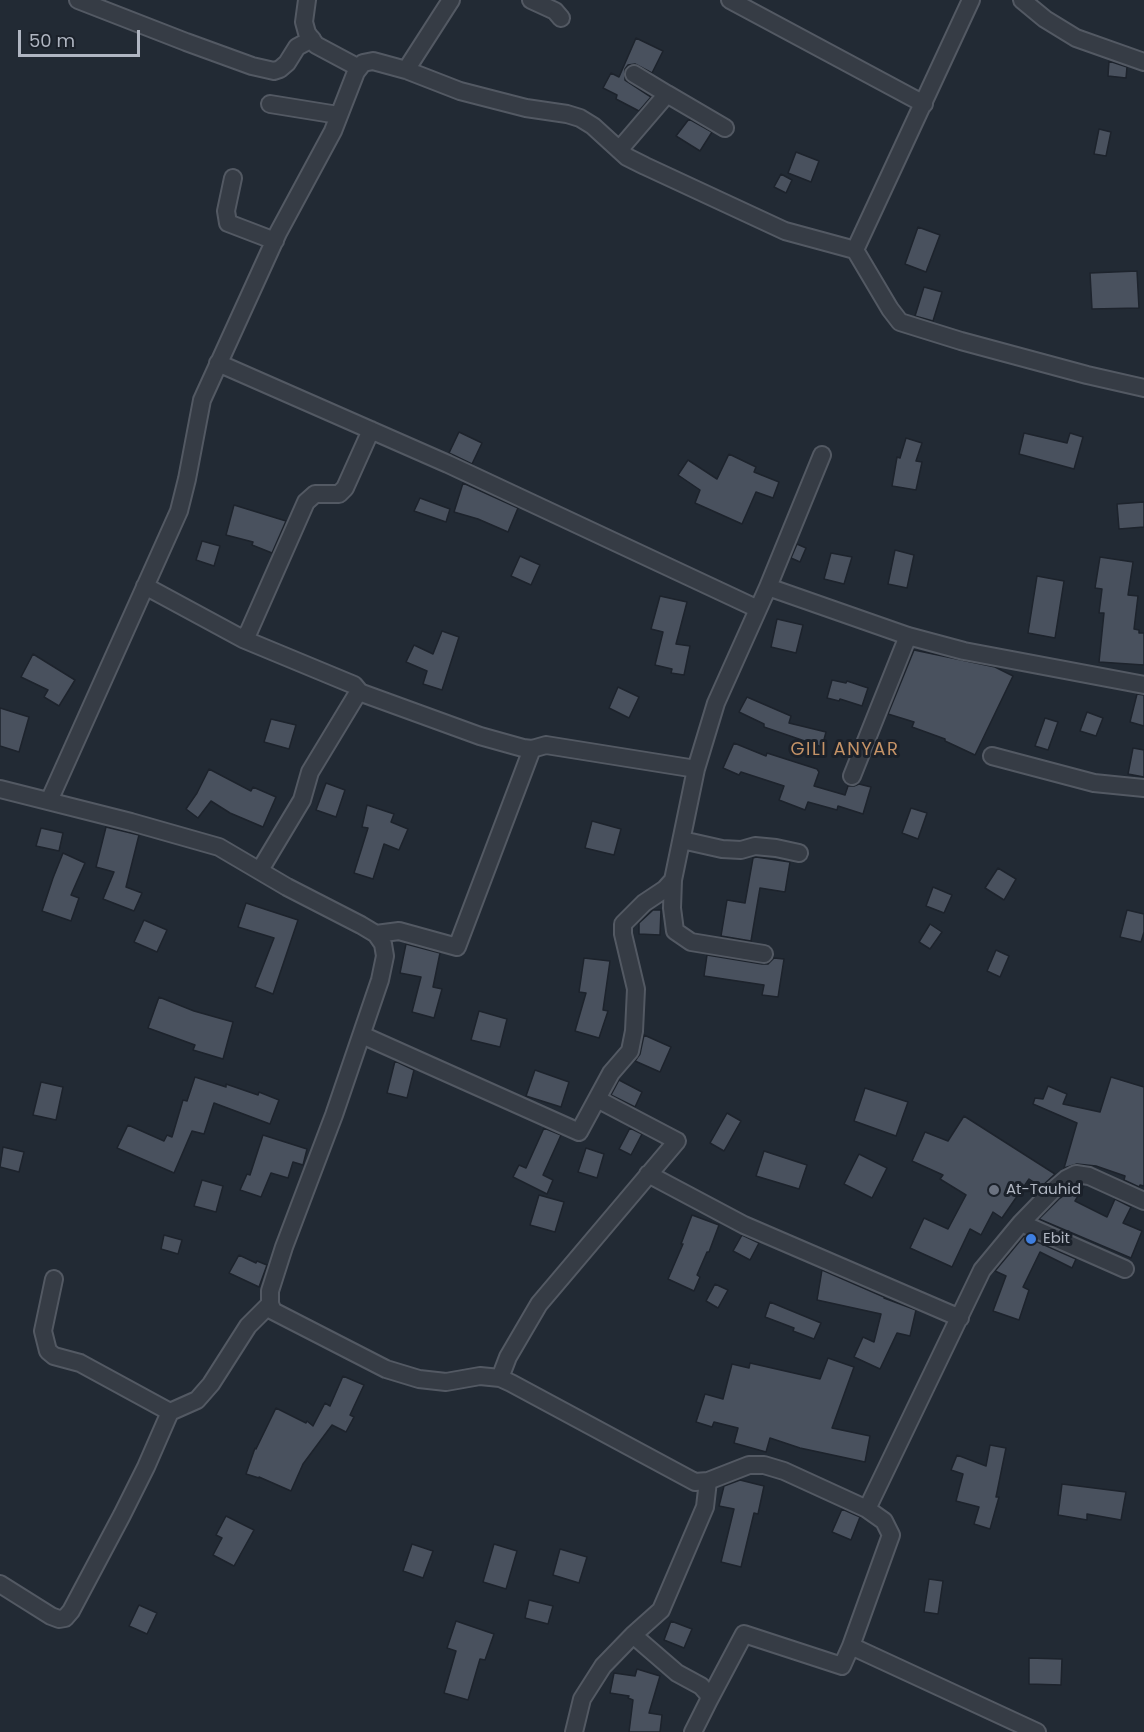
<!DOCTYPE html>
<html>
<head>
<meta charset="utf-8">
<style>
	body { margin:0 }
	#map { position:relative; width:1144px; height:1732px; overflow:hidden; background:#222a34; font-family:Poppins,sans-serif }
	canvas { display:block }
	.scale { position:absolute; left:18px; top:30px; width:122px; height:27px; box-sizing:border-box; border:3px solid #b0b6c2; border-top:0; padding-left:8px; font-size:18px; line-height:21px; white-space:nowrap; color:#b0b6c2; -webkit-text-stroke:4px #1b212a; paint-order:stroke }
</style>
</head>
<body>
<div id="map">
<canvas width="1144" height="1732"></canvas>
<div class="scale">50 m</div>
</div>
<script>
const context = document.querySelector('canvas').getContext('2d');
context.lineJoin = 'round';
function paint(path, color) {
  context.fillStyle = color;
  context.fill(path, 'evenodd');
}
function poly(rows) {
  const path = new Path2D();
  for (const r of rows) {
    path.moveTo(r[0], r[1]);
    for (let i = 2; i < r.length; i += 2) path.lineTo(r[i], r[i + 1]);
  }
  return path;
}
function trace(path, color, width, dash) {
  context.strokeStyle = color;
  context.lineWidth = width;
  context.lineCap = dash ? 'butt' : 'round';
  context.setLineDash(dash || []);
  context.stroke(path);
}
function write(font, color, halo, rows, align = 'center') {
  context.font = font + ' Poppins,sans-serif';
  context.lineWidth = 6;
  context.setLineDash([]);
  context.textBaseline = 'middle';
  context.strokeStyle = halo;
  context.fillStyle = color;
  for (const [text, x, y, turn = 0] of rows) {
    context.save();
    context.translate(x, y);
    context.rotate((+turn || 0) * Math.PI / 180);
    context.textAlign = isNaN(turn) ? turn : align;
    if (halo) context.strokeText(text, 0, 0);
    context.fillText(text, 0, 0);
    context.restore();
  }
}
const building = poly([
	[636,38,663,51,652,73,635,64,628,65,625,69,625,80,651,97,639,111,616,99,617,95,603,88,611,73,619,77,636,38],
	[1109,61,1127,67,1126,78,1108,76,1109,61],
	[689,119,712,132,700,151,676,136,689,119],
	[1099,129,1111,132,1106,156,1094,154,1099,129],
	[796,152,819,161,811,182,788,173,796,152],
	[781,174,792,180,786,193,774,187,781,174],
	[918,227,940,235,926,272,905,264,918,227],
	[1137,271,1139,308,1092,309,1090,273,1137,271],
	[924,287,942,292,933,321,915,316,924,287],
	[459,432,482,443,472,464,449,453,459,432],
	[1024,433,1067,443,1070,433,1083,437,1074,469,1019,454,1024,433],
	[906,438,922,443,916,461,922,462,916,490,892,486,897,457,900,458,906,438],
	[729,454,756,467,754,472,779,482,773,498,756,492,742,524,695,503,700,490,678,475,688,460,717,479,729,454],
	[463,483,518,508,508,532,478,519,454,512,463,483],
	[420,498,450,509,446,522,414,511,420,498],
	[1144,502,1144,527,1119,529,1117,504,1144,502],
	[234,505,286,521,272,553,252,545,253,542,226,535,234,505],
	[202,541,220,546,214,566,196,560,202,541],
	[797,544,806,548,800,562,791,558,797,544],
	[895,550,914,555,907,588,888,584,895,550],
	[831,553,852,557,844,584,824,579,831,553],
	[520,556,540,565,531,585,511,576,520,556],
	[1100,557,1133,562,1128,595,1138,596,1134,629,1139,630,1139,633,1144,633,1144,665,1099,662,1104,613,1099,613,1102,589,1095,588,1100,557],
	[1037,576,1064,581,1055,638,1028,633,1037,576],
	[660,596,687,602,676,644,690,646,684,675,671,673,672,669,655,665,663,632,651,629,660,596],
	[777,619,803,625,796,653,771,647,777,619],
	[442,631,459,637,442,690,423,684,427,671,406,662,414,645,433,654,442,631],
	[914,650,995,667,1013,676,975,755,945,741,945,739,912,727,914,722,888,714,914,650],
	[33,654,75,680,59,706,44,697,48,690,21,677,33,654],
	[832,680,846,683,847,681,868,688,862,706,840,699,839,701,827,698,832,680],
	[618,687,639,697,629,718,609,708,618,687],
	[1137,694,1144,695,1144,726,1130,722,1137,694],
	[747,697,791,716,789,723,826,732,822,747,764,727,764,724,739,712,747,697],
	[0,708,29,717,19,752,0,746,0,708],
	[1087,712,1103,718,1096,736,1080,731,1087,712],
	[1045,718,1058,722,1048,750,1035,746,1045,718],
	[271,719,296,725,289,749,264,742,271,719],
	[734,743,766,756,767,753,817,769,819,772,814,786,845,795,848,786,854,786,859,784,871,787,863,814,838,806,837,810,808,802,805,810,779,800,784,786,741,772,739,775,723,768,734,743],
	[1133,748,1144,750,1144,777,1128,774,1133,748],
	[209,769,251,791,253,787,276,797,263,827,230,813,211,801,198,818,186,809,197,793,209,769],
	[326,783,345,790,336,817,316,810,326,783],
	[367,805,394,814,391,822,408,829,399,850,384,844,373,879,354,873,368,828,362,827,367,805],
	[911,808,927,813,918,839,902,833,911,808],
	[592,821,621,829,614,855,585,848,592,821],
	[106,827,139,835,126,887,142,893,134,911,103,899,114,872,96,867,106,827],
	[41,828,63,833,59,851,36,846,41,828],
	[63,853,85,863,71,895,79,898,71,921,42,911,53,878,63,853],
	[756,857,790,862,785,892,760,888,751,941,721,936,727,900,745,903,753,858,756,857],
	[998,868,1016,879,1004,900,985,888,998,868],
	[933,887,952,895,944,913,926,906,933,887],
	[246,903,298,920,273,994,255,987,274,938,238,927,246,903],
	[653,910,661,910,660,935,639,934,639,923,653,910],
	[1127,910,1144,914,1144,932,1141,942,1120,937,1127,910],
	[144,920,167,930,157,952,134,942,144,920],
	[930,924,942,932,930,949,919,942,930,924],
	[406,944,440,953,433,987,442,989,434,1018,412,1012,421,977,400,973,406,944],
	[996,950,1009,956,1000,977,987,971,996,950],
	[707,955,762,964,768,964,774,958,784,959,778,997,762,995,764,985,704,976,707,955],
	[584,958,610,961,603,1010,608,1011,599,1038,575,1031,586,993,579,992,584,958],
	[159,997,194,1011,233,1022,223,1059,193,1050,195,1045,148,1028,159,997],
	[479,1011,507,1019,500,1047,471,1040,479,1011],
	[644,1035,671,1047,660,1072,635,1061,640,1054,644,1035],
	[395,1061,414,1070,407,1098,387,1093,395,1061],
	[535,1070,569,1082,561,1107,526,1096,535,1070],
	[195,1077,226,1087,226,1084,258,1095,259,1092,279,1100,270,1124,214,1103,204,1134,192,1131,174,1173,117,1148,128,1125,164,1141,167,1135,172,1137,183,1100,187,1101,195,1077],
	[1111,1077,1144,1087,1144,1186,1140,1185,1139,1187,1124,1180,1125,1176,1096,1166,1077,1164,1064,1168,1077,1123,1033,1104,1035,1098,1043,1099,1048,1086,1067,1094,1063,1104,1100,1112,1111,1077],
	[619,1080,642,1092,635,1107,611,1095,619,1080],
	[41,1082,63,1087,56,1120,33,1115,41,1082],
	[865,1088,908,1102,896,1136,854,1121,865,1088],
	[727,1113,741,1121,724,1151,710,1143,727,1113],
	[964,1116,1055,1174,1041,1187,1029,1179,1002,1218,993,1212,981,1235,970,1229,952,1267,910,1248,924,1218,948,1229,966,1195,940,1179,943,1175,912,1161,925,1132,948,1141,964,1116],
	[544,1128,561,1135,543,1175,553,1180,547,1194,513,1177,519,1165,526,1168,544,1128],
	[630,1128,642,1134,631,1155,619,1149,630,1128],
	[263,1135,307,1149,303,1165,293,1162,288,1178,271,1173,261,1197,240,1190,247,1174,250,1175,263,1135],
	[3,1147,24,1152,19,1172,0,1167,3,1147],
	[586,1148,604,1154,597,1178,578,1172,586,1148],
	[764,1151,807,1165,799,1189,756,1176,764,1151],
	[859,1154,887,1168,872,1198,844,1184,859,1154],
	[202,1180,223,1186,216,1212,194,1206,202,1180],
	[1078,1185,1084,1186,1075,1201,1107,1217,1115,1199,1131,1207,1123,1223,1142,1231,1131,1258,1039,1219,1059,1199,1078,1185],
	[539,1195,564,1202,555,1232,530,1225,539,1195],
	[692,1215,719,1225,709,1252,707,1252,697,1275,700,1277,694,1291,668,1279,683,1244,681,1244,692,1215],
	[164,1235,182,1240,178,1254,161,1249,164,1235],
	[742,1235,759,1243,750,1260,733,1251,742,1235],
	[1024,1236,1076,1259,1072,1268,1040,1252,1023,1287,1029,1290,1019,1320,993,1311,1006,1276,995,1271,1024,1236],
	[239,1255,256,1263,257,1261,267,1265,259,1287,229,1273,239,1255],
	[822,1270,884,1297,884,1298,916,1310,910,1336,897,1333,880,1369,854,1357,863,1337,874,1342,881,1314,817,1300,822,1270],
	[715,1284,728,1290,718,1308,706,1301,715,1284],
	[770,1302,821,1323,814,1339,793,1331,794,1328,765,1317,770,1302],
	[828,1358,854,1367,832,1428,870,1436,865,1462,800,1448,770,1438,766,1452,734,1443,738,1428,714,1422,712,1427,696,1422,705,1394,723,1399,732,1364,749,1368,750,1363,820,1379,828,1358],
	[343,1376,364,1385,350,1415,354,1417,346,1432,332,1425,303,1464,291,1491,259,1477,259,1478,246,1474,255,1448,256,1449,276,1408,306,1423,307,1421,313,1426,325,1403,330,1406,343,1376],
	[990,1445,1006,1448,996,1497,999,1497,990,1529,974,1524,979,1507,956,1501,963,1474,951,1470,957,1455,986,1466,990,1445],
	[740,1480,764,1486,758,1514,754,1513,741,1567,721,1562,734,1509,719,1506,724,1486,740,1480],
	[1062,1484,1126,1492,1121,1520,1087,1514,1087,1520,1058,1515,1062,1484],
	[842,1509,860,1517,851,1540,832,1532,842,1509],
	[226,1516,254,1530,234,1566,213,1555,222,1538,216,1535,226,1516],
	[412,1544,433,1551,423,1578,403,1571,412,1544],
	[494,1544,517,1551,506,1589,483,1582,494,1544],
	[560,1549,587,1557,579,1583,553,1575,560,1549],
	[929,1579,943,1581,938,1614,924,1612,929,1579],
	[529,1600,553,1606,548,1624,525,1618,529,1600],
	[139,1605,157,1613,147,1634,129,1626,139,1605],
	[456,1621,494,1634,485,1660,480,1659,468,1700,444,1693,456,1651,447,1648,456,1621],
	[671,1621,692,1629,684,1648,664,1640,671,1621],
	[1029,1658,1062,1659,1061,1685,1029,1684,1029,1658],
	[637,1669,660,1676,649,1713,662,1715,660,1732,629,1732,633,1700,628,1698,629,1696,610,1693,614,1673,635,1676,637,1669]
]);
paint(building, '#49515e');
trace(building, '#1d232c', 1.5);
const minor = poly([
	[78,0,186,42,252,66,274,71,280,69,287,63,297,47,312,39],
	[307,0,304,22,307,33,316,45,359,68],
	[531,0,555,11,561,18],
	[730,0,924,104],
	[1022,0,1045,19,1076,38,1144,62],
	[406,70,451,0],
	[667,94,725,128],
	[270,104,338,115],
	[619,150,667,94,634,74],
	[233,178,226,211,228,223,275,241],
	[855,250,971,0],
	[218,363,448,464,758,609],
	[145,586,243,639],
	[768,587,822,455],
	[359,692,480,736,523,748,532,749,546,745,696,769],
	[992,756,1094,783,1144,788],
	[852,776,908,636],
	[0,789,131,822,219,847,287,887,361,925,376,934,383,944,385,956,380,980,334,1115,284,1247,270,1291,270,1304,273,1311,386,1369,419,1379,446,1382,480,1376,500,1378,511,1383,695,1482,708,1481,749,1465,764,1465,784,1471,867,1509,884,1521,891,1535,851,1646,1037,1732],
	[49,801,179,511,187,479,202,400,278,233,333,131,356,72,363,63,373,61,406,70,460,91,526,108,567,114,580,118,593,126,627,157,645,166,785,231,855,250,890,309,900,322,961,341,1087,375,1144,388],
	[682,840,722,849,741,850,755,846,776,848,799,853],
	[260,870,302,800,310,772,359,691,354,685,243,639,249,631,306,502,315,494,339,494,345,488,371,430],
	[673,880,672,908,675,931,691,942,764,954],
	[376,934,399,931,457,947,532,749],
	[362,1035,579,1132,611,1073,630,1051,634,1031,636,989,623,934,623,924,644,903,665,889,673,880,696,769,716,703,768,587,908,636,964,651,1144,685],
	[648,1174,744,1225,960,1318],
	[1021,1223,1125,1269],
	[54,1279,43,1331,48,1351,54,1356,80,1363,170,1412,197,1400,211,1384,248,1326,270,1304],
	[500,1378,508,1357,539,1304,677,1141,597,1099],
	[867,1509,982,1270,1021,1223,1052,1191,1066,1179,1076,1174,1089,1176,1144,1201],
	[0,1584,51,1616,59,1619,65,1618,71,1611,122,1515,146,1467,170,1412],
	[633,1635,677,1673,701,1686,708,1694,709,1700,693,1732],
	[709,1700,744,1634,842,1666,851,1646],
	[574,1732,582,1699,603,1666,633,1635,661,1610,705,1507,708,1481]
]);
trace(minor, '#535963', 20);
trace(minor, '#363c45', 16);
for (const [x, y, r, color] of [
	[994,1190,6,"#6b7280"],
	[1031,1239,6,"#3f7fe0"]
]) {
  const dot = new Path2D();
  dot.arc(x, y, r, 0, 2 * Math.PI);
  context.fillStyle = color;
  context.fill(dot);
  trace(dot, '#1b212a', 2);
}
write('15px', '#b0b6c2', '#1b212a', [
	["At-Tauhid",1006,1190],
	["Ebit",1043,1239]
], 'left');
context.letterSpacing = '1.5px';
write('18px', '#c59367', '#1b212a', [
	["GILI ANYAR",845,750]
]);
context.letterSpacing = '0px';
</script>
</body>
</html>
